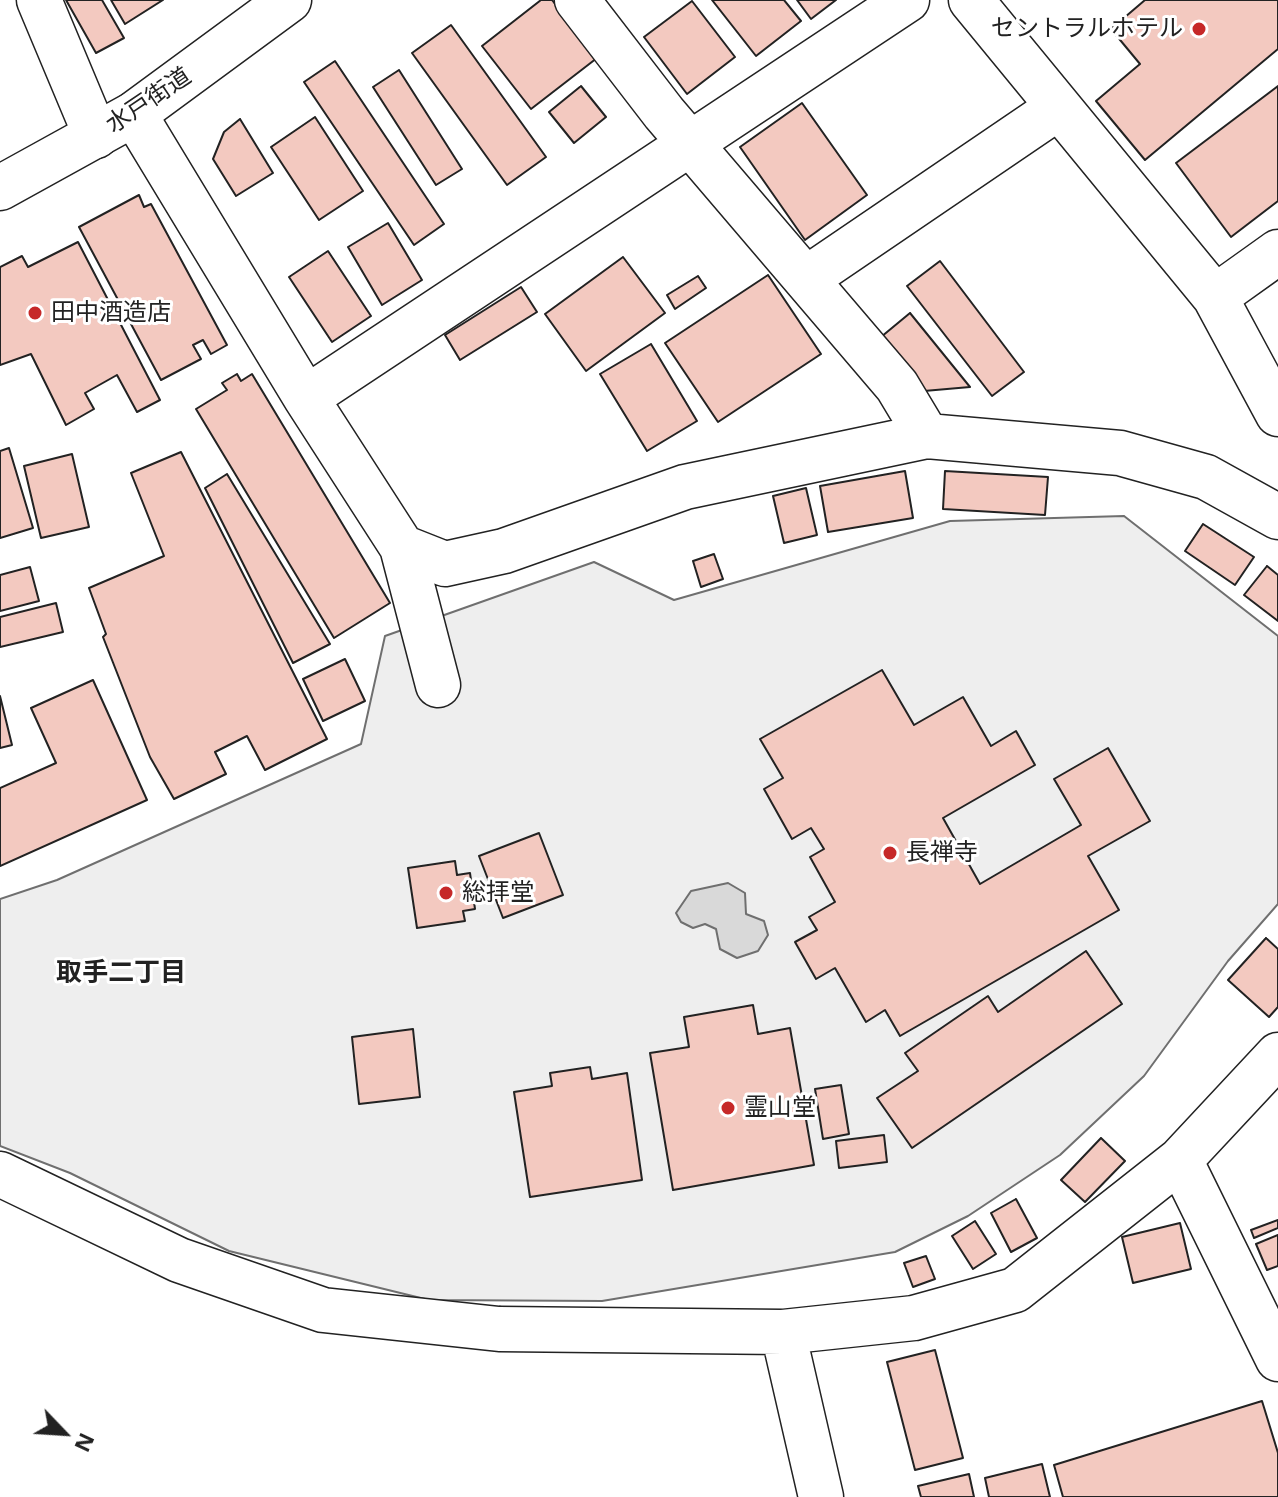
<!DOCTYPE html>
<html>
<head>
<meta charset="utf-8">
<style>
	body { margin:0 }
	#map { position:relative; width:1278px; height:1497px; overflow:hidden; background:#fff; font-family:"Open Sans",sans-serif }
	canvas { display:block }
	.north { position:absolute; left:24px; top:1393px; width:80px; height:80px; -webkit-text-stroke:6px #fff; paint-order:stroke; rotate:115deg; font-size:22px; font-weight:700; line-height:32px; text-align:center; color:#222 }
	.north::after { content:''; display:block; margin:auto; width:28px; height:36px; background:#222; clip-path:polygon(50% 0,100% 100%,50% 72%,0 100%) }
</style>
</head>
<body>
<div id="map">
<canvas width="1278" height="1497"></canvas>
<div class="north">N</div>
</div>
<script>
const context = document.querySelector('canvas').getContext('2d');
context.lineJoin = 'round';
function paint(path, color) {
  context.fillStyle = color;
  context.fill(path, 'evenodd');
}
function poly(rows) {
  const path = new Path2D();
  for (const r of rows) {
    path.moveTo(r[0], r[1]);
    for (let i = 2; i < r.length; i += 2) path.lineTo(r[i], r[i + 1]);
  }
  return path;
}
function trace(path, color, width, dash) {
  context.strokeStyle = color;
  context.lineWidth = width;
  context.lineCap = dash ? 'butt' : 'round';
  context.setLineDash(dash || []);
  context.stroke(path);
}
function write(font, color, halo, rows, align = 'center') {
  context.font = font + ' "Open Sans","Noto Sans JP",sans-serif';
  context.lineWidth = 6;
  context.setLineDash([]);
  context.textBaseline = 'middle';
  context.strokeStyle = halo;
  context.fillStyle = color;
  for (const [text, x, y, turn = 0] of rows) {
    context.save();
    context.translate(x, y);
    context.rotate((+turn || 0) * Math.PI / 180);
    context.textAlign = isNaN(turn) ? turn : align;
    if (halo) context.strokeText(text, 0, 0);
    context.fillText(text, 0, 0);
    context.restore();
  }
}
const green = poly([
	[1124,516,1278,636,1278,904,1228,961,1144,1076,1060,1155,968,1216,895,1252,602,1301,429,1300,229,1251,70,1173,0,1146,0,899,57,880,361,744,385,636,594,562,674,600,950,521,1124,516]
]);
paint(green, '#eee');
trace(green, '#6f6f6f', 2);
const water = poly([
	[728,883,745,893,746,914,764,921,768,935,758,951,737,958,720,949,716,929,705,924,693,928,681,922,676,913,691,891,728,883]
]);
paint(water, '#d9d9d9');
trace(water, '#6f6f6f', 2);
const building = poly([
	[66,0,102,0,124,38,96,53,66,0],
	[111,0,163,0,125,24,111,0],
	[541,0,552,0,597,58,531,109,482,46,541,0],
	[712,0,784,0,801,21,756,56,712,0],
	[797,0,836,0,811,19,797,0],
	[1145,0,1278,0,1278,49,1145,160,1096,101,1140,64,1111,29,1145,0],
	[692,1,735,57,687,94,644,37,692,1],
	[451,25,546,157,507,185,412,53,451,25],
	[335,61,444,224,414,245,304,82,335,61],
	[399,70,462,169,436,185,373,87,399,70],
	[581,86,606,117,574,143,549,112,581,86],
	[1278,86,1278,201,1231,237,1176,163,1278,86],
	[802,103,867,195,805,240,740,147,802,103],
	[315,117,363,191,319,220,271,147,315,117],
	[240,119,273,173,236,196,213,159,224,132,240,119],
	[139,195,144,207,151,204,227,345,211,354,203,340,193,345,201,359,161,380,79,227,139,195],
	[388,223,422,280,382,305,348,247,388,223],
	[78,242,160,400,137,412,117,375,85,393,94,409,66,425,31,354,0,365,0,267,22,256,28,267,78,242],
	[328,251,371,316,332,342,289,277,328,251],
	[623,257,665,313,586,371,545,314,623,257],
	[940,261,1024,372,992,396,907,286,940,261],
	[768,275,821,354,718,422,665,343,768,275],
	[698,276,706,288,675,309,667,295,698,276],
	[521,287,537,312,460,360,445,335,521,287],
	[910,313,970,387,924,391,881,337,910,313],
	[651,344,697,421,647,451,600,374,651,344],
	[237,374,241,381,252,374,390,603,334,638,196,409,227,390,222,383,237,374],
	[9,448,33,528,0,538,0,451,9,448],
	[181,452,327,739,265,770,247,736,215,752,226,774,174,799,150,757,103,637,106,634,89,588,164,556,131,473,181,452],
	[72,454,89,527,41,538,24,466,72,454],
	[905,471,913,518,828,532,820,486,905,471],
	[945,471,1048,477,1045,515,943,509,945,471],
	[227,474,330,644,293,663,205,488,227,474],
	[806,488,817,535,784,543,773,496,806,488],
	[1203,524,1254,557,1235,585,1185,551,1203,524],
	[714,554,723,579,701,587,693,561,714,554],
	[1267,566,1278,575,1278,621,1244,595,1267,566],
	[30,567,39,601,0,611,0,575,30,567],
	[56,603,63,632,0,647,0,617,56,603],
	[345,659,365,701,323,721,303,679,345,659],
	[882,670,914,725,963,697,991,746,1016,731,1035,765,943,818,980,884,1081,825,1054,779,1108,748,1150,821,1088,856,1119,910,900,1036,885,1010,866,1022,835,968,816,979,795,942,817,930,809,917,835,902,810,857,824,849,811,828,792,839,764,789,783,778,760,739,882,670],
	[93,680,147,800,0,866,0,788,56,763,31,708,93,680],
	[0,696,12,745,0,748,0,696],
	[539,833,563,895,503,918,479,856,539,833],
	[455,861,457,875,470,873,475,909,463,911,465,921,417,928,408,868,455,861],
	[1266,938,1278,949,1278,1007,1269,1017,1228,980,1266,938],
	[1086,951,1122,1004,912,1148,877,1098,918,1071,905,1053,988,996,998,1012,1086,951],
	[753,1005,758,1034,790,1028,814,1165,673,1190,650,1053,689,1047,684,1017,753,1005],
	[413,1029,420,1097,359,1104,352,1037,413,1029],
	[590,1067,592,1079,627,1073,642,1180,530,1197,514,1092,552,1086,550,1073,590,1067],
	[841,1085,849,1134,823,1139,815,1089,841,1085],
	[884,1135,887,1162,839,1168,836,1141,884,1135],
	[1101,1138,1125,1161,1085,1202,1061,1180,1101,1138],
	[1016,1199,1037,1238,1011,1252,991,1213,1016,1199],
	[1278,1220,1278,1228,1254,1238,1251,1230,1278,1220],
	[975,1221,996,1254,973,1269,952,1236,975,1221],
	[1180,1223,1191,1269,1133,1283,1122,1237,1180,1223],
	[1278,1235,1278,1266,1267,1270,1256,1244,1278,1235],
	[926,1256,935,1279,913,1287,904,1263,926,1256],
	[935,1350,963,1458,915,1470,887,1362,935,1350],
	[1262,1401,1278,1453,1278,1497,1063,1497,1054,1465,1262,1401],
	[1042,1464,1050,1497,989,1497,985,1478,1042,1464],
	[969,1474,974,1497,921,1497,918,1486,969,1474]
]);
paint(building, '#f3c9c0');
trace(building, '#222', 2);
const minor = poly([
	[39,0,96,136],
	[577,0,664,113,897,386,927,436],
	[971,0,1215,297,1278,414],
	[134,114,306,398,402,547,438,685],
	[806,279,1059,107],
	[1215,297,1278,252],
	[306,398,907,0],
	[402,547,445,564,504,551,685,487,927,436,1120,453,1206,477,1278,517],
	[1180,1160,1278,1359],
	[0,1174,179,1260,323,1310,499,1329,783,1332,914,1318,1015,1290,1180,1160,1278,1055],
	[783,1332,821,1497]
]);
const primary = poly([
	[0,188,134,114,289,0]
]);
trace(minor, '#222', 47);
trace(primary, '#222', 47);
trace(minor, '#fff', 44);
trace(primary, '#fff', 44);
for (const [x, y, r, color] of [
	[1199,29,8,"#c62828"],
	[35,313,8,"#c62828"],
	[890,853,8,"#c62828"],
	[446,893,8,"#c62828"],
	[728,1108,8,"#c62828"]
]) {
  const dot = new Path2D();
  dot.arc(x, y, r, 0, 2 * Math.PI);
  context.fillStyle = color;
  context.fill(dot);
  trace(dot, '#fff', 3);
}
write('24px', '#222', '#fff', [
	["セントラルホテル",1183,29,"right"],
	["田中酒造店",51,313],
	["長禅寺",906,853],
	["総拝堂",462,893],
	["霊山堂",744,1108]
], 'left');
write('24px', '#222', '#fff', [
	["水戸街道",149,101,-34]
]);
write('bold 26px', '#222', '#fff', [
	["取手二丁目",121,974]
]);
</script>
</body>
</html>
